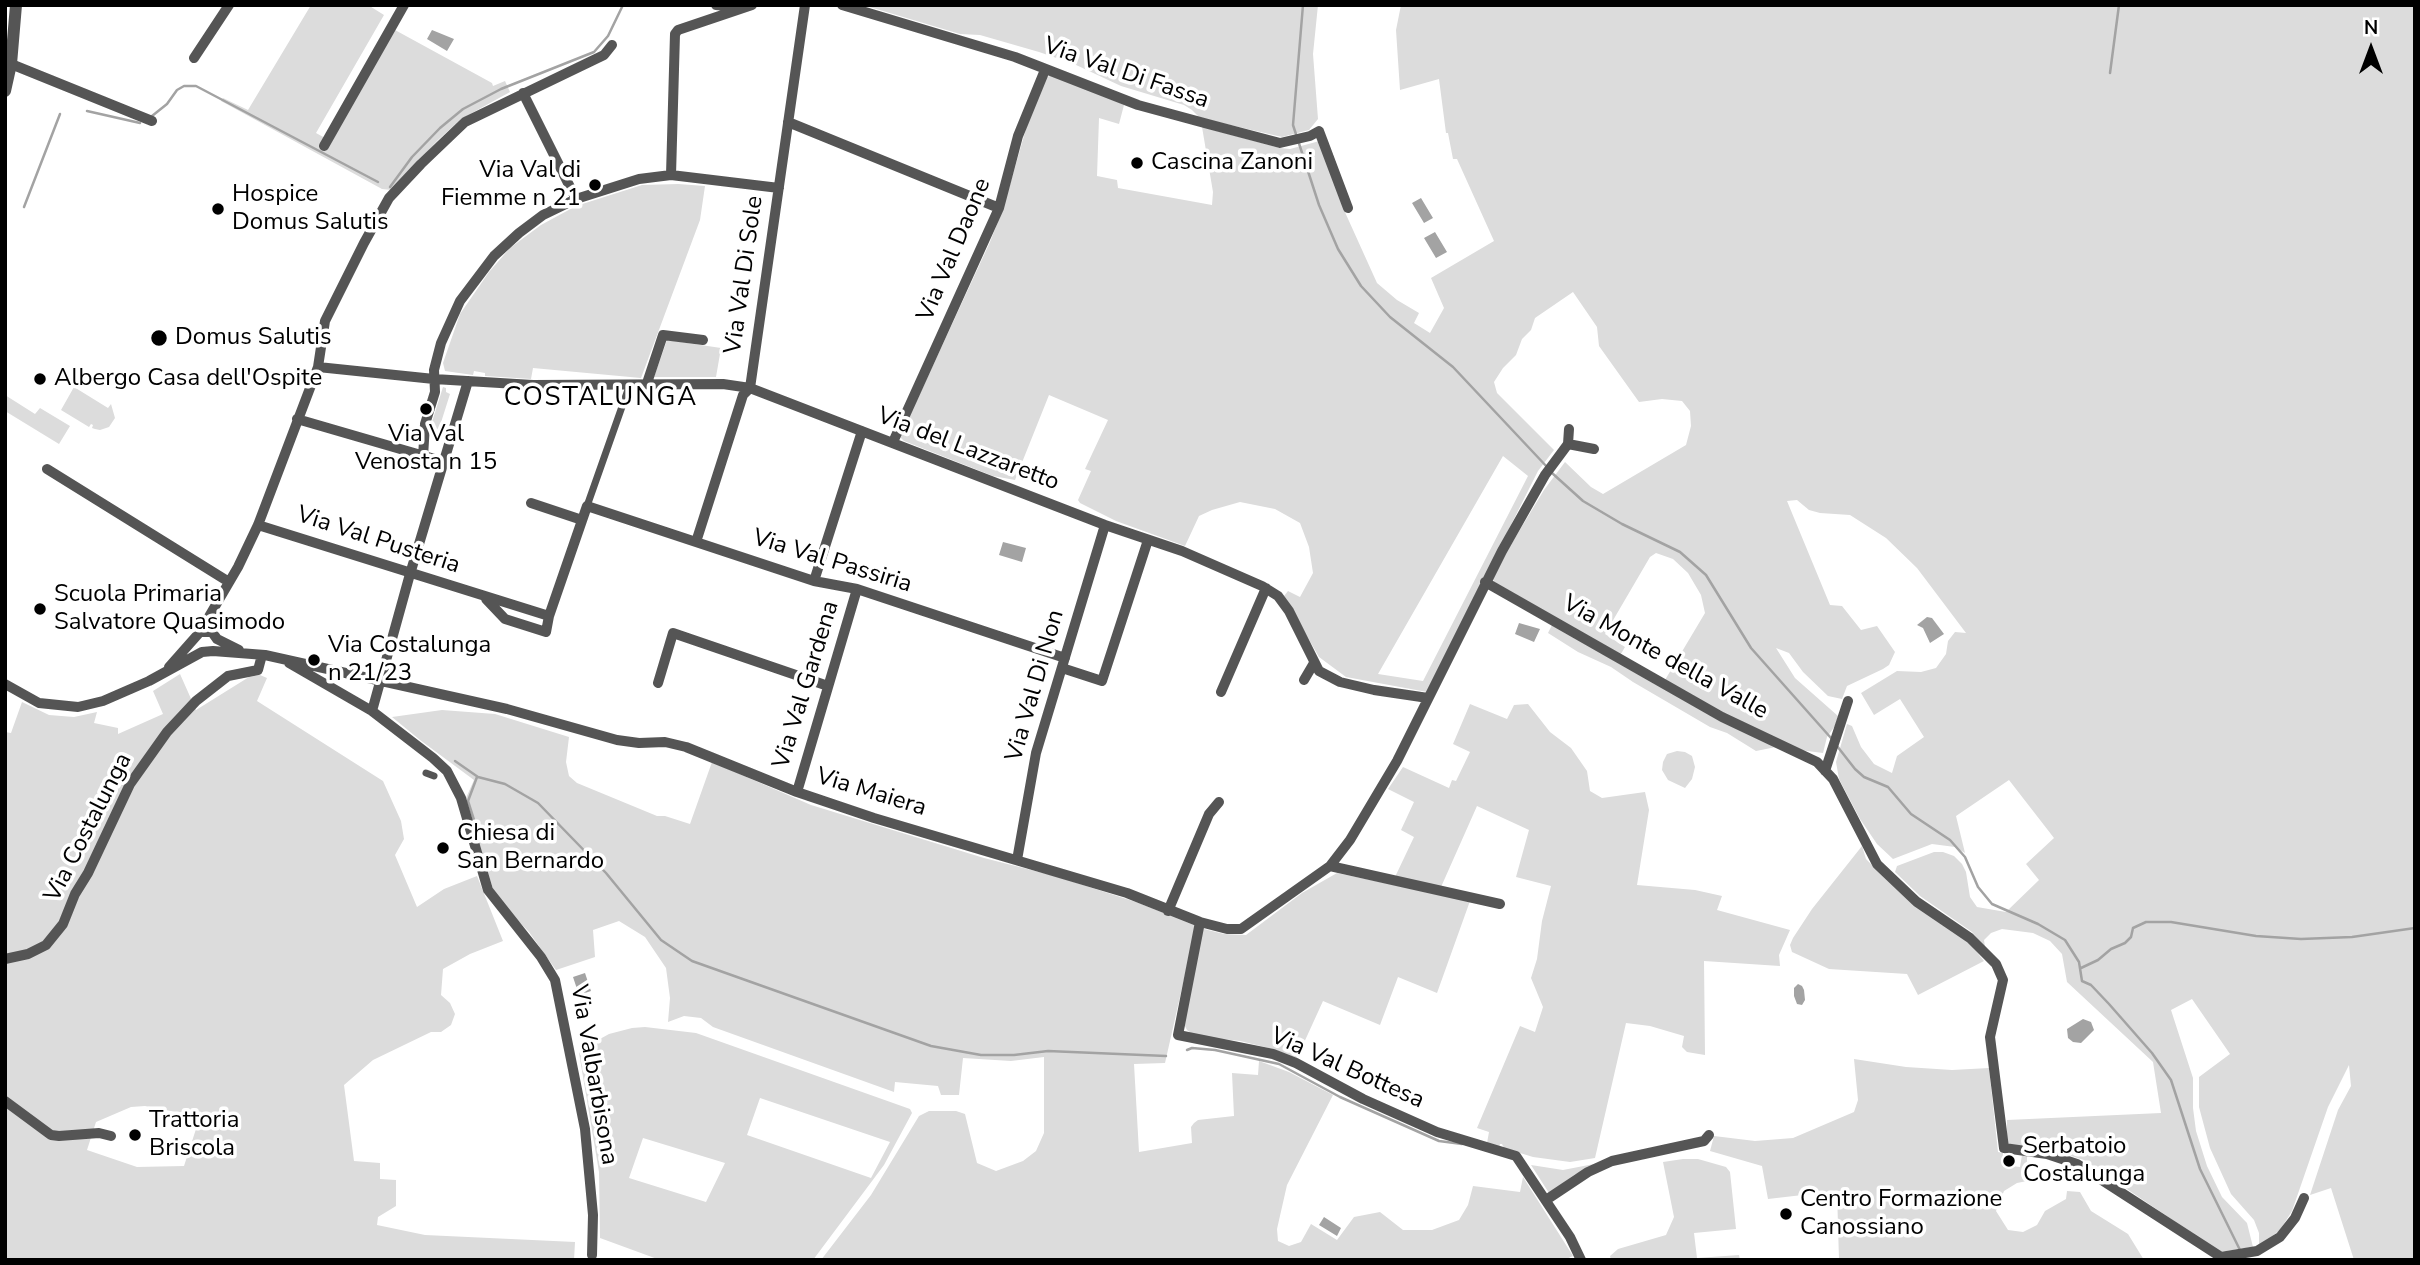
<!DOCTYPE html>
<html>
<head>
<meta charset="utf-8">
<style>
	body { margin:0 }
	#map { position:relative; width:2420px; height:1265px; overflow:hidden; background:#fff; font-family:"Nunito Sans",sans-serif }
	canvas { display:block }
	.frame { position:absolute; inset:0; border:7px solid #000; pointer-events:none }
	.north { position:absolute; left:2336px; top:14px; width:70px; height:70px; -webkit-text-stroke:5px #fff; paint-order:stroke; rotate:0deg; font-size:19px; font-weight:700; line-height:28px; text-align:center; color:#000 }
	.north::after { content:''; display:block; margin:auto; width:24px; height:32px; background:#000; clip-path:polygon(50% 0,100% 100%,50% 72%,0 100%) }
</style>
</head>
<body>
<div id="map">
<canvas width="2420" height="1265"></canvas>
<div class="frame"></div>
<div class="north">N</div>
</div>
<script>
const context = document.querySelector('canvas').getContext('2d');
context.lineJoin = 'round';
function paint(path, color) {
  context.fillStyle = color;
  context.fill(path, 'evenodd');
}
function poly(rows) {
  const path = new Path2D();
  for (const r of rows) {
    path.moveTo(r[0], r[1]);
    for (let i = 2; i < r.length; i += 2) path.lineTo(r[i], r[i + 1]);
  }
  return path;
}
function trace(path, color, width, dash) {
  context.strokeStyle = color;
  context.lineWidth = width;
  context.lineCap = dash ? 'butt' : 'round';
  context.setLineDash(dash || []);
  context.stroke(path);
}
function write(font, color, halo, rows, align = 'center') {
  context.font = font + ' "Nunito Sans",sans-serif';
  context.lineWidth = 7;
  context.setLineDash([]);
  context.textBaseline = 'middle';
  context.strokeStyle = halo;
  context.fillStyle = color;
  for (const [text, x, y, turn = 0] of rows) {
    context.save();
    context.translate(x, y);
    context.rotate((+turn || 0) * Math.PI / 180);
    context.textAlign = isNaN(turn) ? turn : align;
    if (halo) context.strokeText(text, 0, 0);
    context.fillText(text, 0, 0);
    context.restore();
  }
}
paint(poly([
	[311,5,368,5,384,15,316,133,325,138,395,30,492,83,493,86,505,81,510,92,461,119,438,140,392,190,382,189,221,101,223,98,248,110],
	[863,5,1318,5,1313,54,1318,119,1309,130,1282,137,1200,118,1192,110,1184,105,1121,86,1074,64,1039,52,980,35,960,34],
	[1401,5,2415,5,2415,1260,2354,1260,2331,1188,2310,1195,2338,1110,2351,1086,2349,1065,2328,1107,2292,1211,2280,1230,2259,1247,2259,1233,2254,1220,2231,1194,2210,1148,2199,1107,2199,1077,2230,1054,2192,999,2171,1010,2193,1078,2193,1108,2196,1131,2207,1166,2222,1197,2247,1223,2253,1247,2220,1252,2084,1160,2055,1151,2007,1146,2007,1120,2161,1113,2153,1062,2067,982,2062,954,2050,941,2033,933,2002,929,1991,933,1984,940,1985,947,1972,932,1920,896,1895,872,1897,866,1934,852,1943,852,1954,856,1962,864,1966,872,1970,897,1977,907,2006,912,2039,880,2026,864,2054,838,2009,780,1956,816,1965,853,1955,847,1932,844,1893,859,1877,844,1860,819,1839,779,1836,762,1847,724,1852,726,1861,747,1874,764,1892,773,1897,756,1924,737,1900,699,1874,715,1861,693,1897,671,1921,672,1936,668,1946,654,1948,641,1955,632,1966,633,1917,568,1886,538,1850,515,1820,513,1809,510,1797,500,1787,501,1830,605,1842,606,1861,630,1877,626,1895,652,1889,665,1883,669,1847,686,1842,699,1828,696,1803,672,1789,653,1776,648,1795,678,1838,716,1835,726,1827,737,1823,753,1776,747,1756,751,1727,733,1710,727,1633,682,1611,667,1578,652,1548,633,1552,625,1494,582,1492,576,1544,490,1565,462,1591,487,1603,494,1686,445,1691,426,1690,411,1682,401,1662,399,1639,402,1599,346,1597,327,1573,292,1535,318,1531,330,1522,339,1516,355,1503,368,1494,382,1497,393,1554,450,1538,471,1427,692,1346,677,1319,657,1284,596,1288,591,1300,597,1313,573,1309,547,1300,523,1275,509,1240,502,1212,510,1199,516,1185,546,1116,521,1080,503,1078,500,1091,471,1085,469,1108,420,1049,395,1015,480,993,476,904,441,900,437,990,242,1003,209,1032,108,1044,78,1053,75,1094,90,1124,105,1119,124,1099,118,1097,176,1117,180,1118,188,1212,205,1213,192,1202,127,1280,148,1290,149,1327,139,1352,206,1344,210,1377,283,1397,300,1419,313,1414,323,1430,333,1444,308,1431,278,1494,241,1457,159,1453,159,1448,133,1446,133,1439,79,1400,90,1396,30],
	[1503,456,1528,476,1423,681,1378,674],
	[1656,553,1673,559,1688,573,1701,595,1705,613,1665,680,1618,659,1625,647,1605,634,1650,557],
	[678,184,705,186,700,220,641,378,533,368,531,379,485,376,485,373,474,371,473,375,445,371,443,363,460,314,489,272,510,248,541,225,576,206,642,185],
	[667,340,721,348,716,377,654,377],
	[74,387,108,408,111,404,115,418,109,427,100,430,95,429,92,428,93,425,91,424,89,427,61,410],
	[443,387,446,388,446,392,450,394,438,432,432,422],
	[5,395,35,414,40,408,70,426,59,444,5,411],
	[180,674,196,710,249,677,260,675,267,678,257,701,383,781,401,821,404,839,395,855,417,907,444,889,477,876,503,941,470,954,443,969,441,995,450,1003,455,1014,451,1025,441,1032,431,1032,373,1060,344,1085,354,1161,380,1163,380,1179,396,1180,396,1206,378,1217,377,1225,425,1235,575,1242,574,1260,5,1260,5,732,11,733,22,702,49,715,74,717,97,712,94,723,118,728,118,734,163,714,153,691],
	[145,1106,176,1112,196,1129,184,1166,137,1167,87,1150,96,1122,131,1107],
	[1470,704,1507,719,1514,705,1528,704,1550,732,1571,748,1587,771,1590,791,1602,798,1645,792,1649,810,1637,885,1695,890,1722,896,1717,910,1790,930,1779,955,1780,966,1704,961,1705,1055,1687,1052,1682,1047,1684,1036,1650,1026,1626,1023,1595,1158,1570,1162,1533,1157,1504,1148,1502,1144,1500,1144,1499,1147,1487,1143,1489,1132,1477,1128,1520,1026,1535,1032,1543,1007,1531,978,1537,959,1542,921,1551,886,1516,877,1529,830,1477,806,1441,887,1395,877,1414,837,1401,830,1414,802,1388,789,1403,767,1449,788,1452,780,1456,781,1470,752,1453,744],
	[442,710,495,714,569,737,566,762,569,776,577,783,657,816,665,816,690,824,712,762,811,805,984,858,1055,876,1139,903,1196,926,1165,1063,1134,1064,1139,1152,1192,1143,1191,1127,1194,1123,1198,1120,1234,1116,1232,1073,1258,1075,1259,1061,1289,1072,1333,1095,1287,1185,1277,1229,1278,1241,1289,1246,1301,1242,1311,1224,1337,1240,1354,1217,1380,1212,1403,1230,1432,1230,1459,1220,1468,1205,1473,1186,1520,1192,1523,1177,1573,1256,1564,1260,821,1260,871,1195,919,1116,929,1111,956,1111,965,1114,977,1163,996,1171,1023,1161,1036,1151,1044,1133,1044,1057,1011,1061,963,1058,959,1095,941,1095,938,1086,895,1082,894,1092,713,1027,701,1018,684,1016,668,1022,670,998,666,968,645,937,619,921,593,930,595,957,556,970,529,932,499,901,493,889,466,798,474,780,420,740,392,717],
	[1677,751,1685,752,1692,756,1695,767,1692,779,1685,788,1668,780,1662,770,1663,762,1667,754],
	[1862,846,1866,859,1880,873,1968,941,1984,961,1918,995,1907,974,1829,969,1792,952,1790,945,1793,938,1812,909],
	[1337,873,1470,901,1437,993,1398,977,1380,1025,1323,1001,1297,1058,1273,1049,1240,1041,1204,1037,1192,1034,1187,1030,1184,1024,1202,930,1204,929,1224,934,1246,935,1302,893],
	[645,1027,696,1033,910,1109,912,1113,884,1165,813,1260,660,1260,600,1238,599,1172,579,1053,589,1045,609,1034,632,1028],
	[760,1098,890,1142,871,1178,747,1135],
	[643,1138,725,1163,706,1202,629,1178],
	[1854,1059,1906,1067,1952,1070,1989,1068,1998,1152,2003,1153,2002,1165,2020,1167,2022,1155,2027,1155,2027,1181,2017,1183,2004,1191,1996,1211,2008,1230,2023,1232,2037,1225,2045,1211,2066,1199,2067,1191,2080,1192,2091,1211,2128,1234,2144,1260,1839,1260,1837,1191,1768,1199,1762,1166,1710,1151,1714,1136,1755,1141,1793,1138,1854,1112,1858,1100],
	[1683,1159,1698,1159,1726,1167,1730,1172,1736,1229,1694,1233,1697,1258,1739,1255,1740,1260,1611,1260,1610,1256,1618,1249,1666,1235,1674,1217,1663,1162],
	[1599,1163,1574,1175,1549,1193,1531,1165,1563,1170]
]), '#dcdcdc');
paint(poly([
	[432,30,454,39,447,51,427,39],
	[1421,198,1433,218,1424,223,1412,203],
	[1435,232,1447,252,1436,258,1424,238],
	[1003,542,1026,548,1022,562,999,555],
	[1927,617,1932,618,1944,634,1930,643,1923,628,1917,625],
	[1519,623,1540,629,1534,642,1515,634],
	[585,973,591,991,579,995,573,977],
	[1798,984,1802,986,1804,990,1805,1000,1802,1005,1797,1004,1794,996,1794,988],
	[2083,1019,2091,1022,2094,1030,2081,1043,2073,1042,2068,1038,2067,1029],
	[1324,1217,1341,1228,1337,1236,1319,1225]
]), '#a3a3a3');
trace(poly([
	[1303,5,1293,125,1319,205,1338,249,1361,286,1390,317,1453,367,1548,468],
	[2110,73,2119,5],
	[87,111,140,123],
	[152,116,167,104,177,90,184,86,196,86,378,182],
	[390,187,412,157,440,128,463,109,501,89,594,52,608,36,623,5],
	[24,207,60,114],
	[1552,473,1583,501,1622,524,1680,552,1706,575,1751,648,1831,738],
	[1837,746,1855,769,1864,777,1888,787,1911,814,1950,840,1965,857,1978,887,1992,904,2038,924,2065,940,2079,962,2082,981,2091,985,2109,1004,2152,1053,2171,1080,2200,1169,2240,1250],
	[455,761,478,777,505,784,538,803,606,873,661,940,692,961,931,1046,981,1055,1014,1055,1048,1051,1166,1056],
	[474,820,468,801,477,777],
	[2081,968,2098,960,2111,949,2125,943,2131,937,2133,928,2146,922,2171,922,2256,936,2301,939,2352,937,2415,928],
	[1187,1050,1192,1048,1215,1050,1279,1064,1340,1097,1439,1141,1462,1144]
]), '#a3a3a3', 2.5);
trace(poly([
	[587,506,630,384],
	[426,773,434,776]
]), '#555', 7);
trace(poly([
	[716,5,738,7],
	[842,5,1015,57,1138,105,1208,124,1280,143,1310,136,1319,131,1348,208],
	[194,58,229,5],
	[11,64,152,121],
	[523,93,576,199],
	[788,122,999,208],
	[324,146,404,5],
	[671,175,675,34,678,30,752,5],
	[318,367,434,379,533,385,723,384,750,388,1105,525,1182,551,1262,586,1278,596,1289,611,1319,671,1340,682,1374,690,1428,698],
	[468,381,410,574,372,711,433,758,447,771,461,798,488,890,541,957,555,980,585,1129,593,1215,592,1255],
	[647,383,663,335,703,340],
	[297,419,445,462],
	[893,442,999,208,1018,136,1045,70],
	[1568,444,1594,449],
	[423,457,425,424,435,392,434,370,441,343,460,301,494,256,519,233,543,215,576,199,639,179,671,175,779,188],
	[47,469,229,582],
	[531,503,582,520],
	[258,525,549,616,587,506,814,581,857,589,1065,658],
	[696,542,743,395,750,388,805,5],
	[814,581,862,431],
	[1485,582,1722,717,1817,762,1833,779,1877,864,1917,902,1970,938,1996,964,2003,980,1990,1037,2004,1148,2047,1154,2077,1164,2221,1257,2257,1251,2280,1237,2295,1218,2304,1198],
	[486,599,505,619,546,632,549,616],
	[200,632,238,567,258,525,318,367,325,321,364,243,389,198,421,164,465,122,604,55,612,45],
	[212,632,217,639,239,650],
	[289,663,372,711],
	[169,667,200,632,212,632],
	[1062,668,1102,681,1148,540],
	[1304,680,1314,663],
	[658,683,673,633,828,686],
	[5,684,39,703,78,707,103,701,149,681,202,652,213,651,265,655,507,709,617,740,639,743,665,742,686,747,797,792,874,818,1127,893,1200,922,1227,929,1241,929,1330,866,1350,840,1397,761,1502,551,1545,475,1568,444,1569,429],
	[1221,692,1266,588],
	[1825,771,1848,701],
	[797,792,857,589],
	[1017,860,1036,753,1105,525],
	[1330,866,1500,904],
	[1168,911,1209,814,1219,802],
	[1200,922,1178,1035,1273,1054,1296,1063,1363,1099,1437,1132,1516,1156,1570,1237,1581,1260],
	[5,959,28,954,46,945,63,924,75,894,88,873,130,784,167,732,196,701,228,676,258,670,262,655],
	[5,1101,51,1135,59,1136,99,1133,111,1136],
	[1546,1200,1588,1172,1612,1161,1704,1141,1709,1135]
]), '#555', 10);
trace(poly([
	[5,91,11,64,16,5]
]), '#555', 12);
for (const [x, y, r, color] of [
	[1137,163,7,"#000"],
	[595,185,7,"#000"],
	[218,209,7,"#000"],
	[159,338,9,"#000"],
	[40,379,7,"#000"],
	[426,409,7,"#000"],
	[40,609,7,"#000"],
	[314,660,7,"#000"],
	[443,848,7,"#000"],
	[135,1135,7,"#000"],
	[2009,1161,7,"#000"],
	[1786,1214,7,"#000"]
]) {
  const dot = new Path2D();
  dot.arc(x, y, r, 0, 2 * Math.PI);
  context.fillStyle = color;
  context.fill(dot);
  trace(dot, '#fff', 2.5);
}
write('24px', '#000', '#fff', [
	["Via Val Di Fassa",1126,74,19],
	["Via Val Daone",955,250,-67],
	["Via Val Di Sole",745,275,-82],
	["Via del Lazzaretto",968,450,21],
	["Via Val Pusteria",378,541,18],
	["Via Val Passiria",832,562,17],
	["Via Monte della Valle",1665,658,29],
	["Via Val Gardena",807,685,-73],
	["Via Val Di Non",1036,686,-74],
	["Via Maiera",871,793,17],
	["Via Costalunga",89,828,-63],
	["Via Val Bottesa",1347,1069,24],
	["Via Valbarbisona",593,1075,80]
]);
write('24px', '#000', '#fff', [
	["Cascina Zanoni",1151,163],
	["Via Val di",581,171,"right"],
	["Fiemme n 21",581,199,"right"],
	["Hospice",232,195],
	["Domus Salutis",232,223],
	["Domus Salutis",175,338],
	["Albergo Casa dell'Ospite",54,379],
	["Via Val",426,435,"center"],
	["Venosta n 15",426,463,"center"],
	["Scuola Primaria",54,595],
	["Salvatore Quasimodo",54,623],
	["Via Costalunga",328,646],
	["n 21/23",328,674],
	["Chiesa di",457,834],
	["San Bernardo",457,862],
	["Trattoria",149,1121],
	["Briscola",149,1149],
	["Serbatoio",2023,1147],
	["Costalunga",2023,1175],
	["Centro Formazione",1800,1200],
	["Canossiano",1800,1228]
], 'left');
context.letterSpacing = '2px';
write('26px', '#000', '#fff', [
	["COSTALUNGA",601,399]
]);
context.letterSpacing = '0px';
</script>
</body>
</html>
